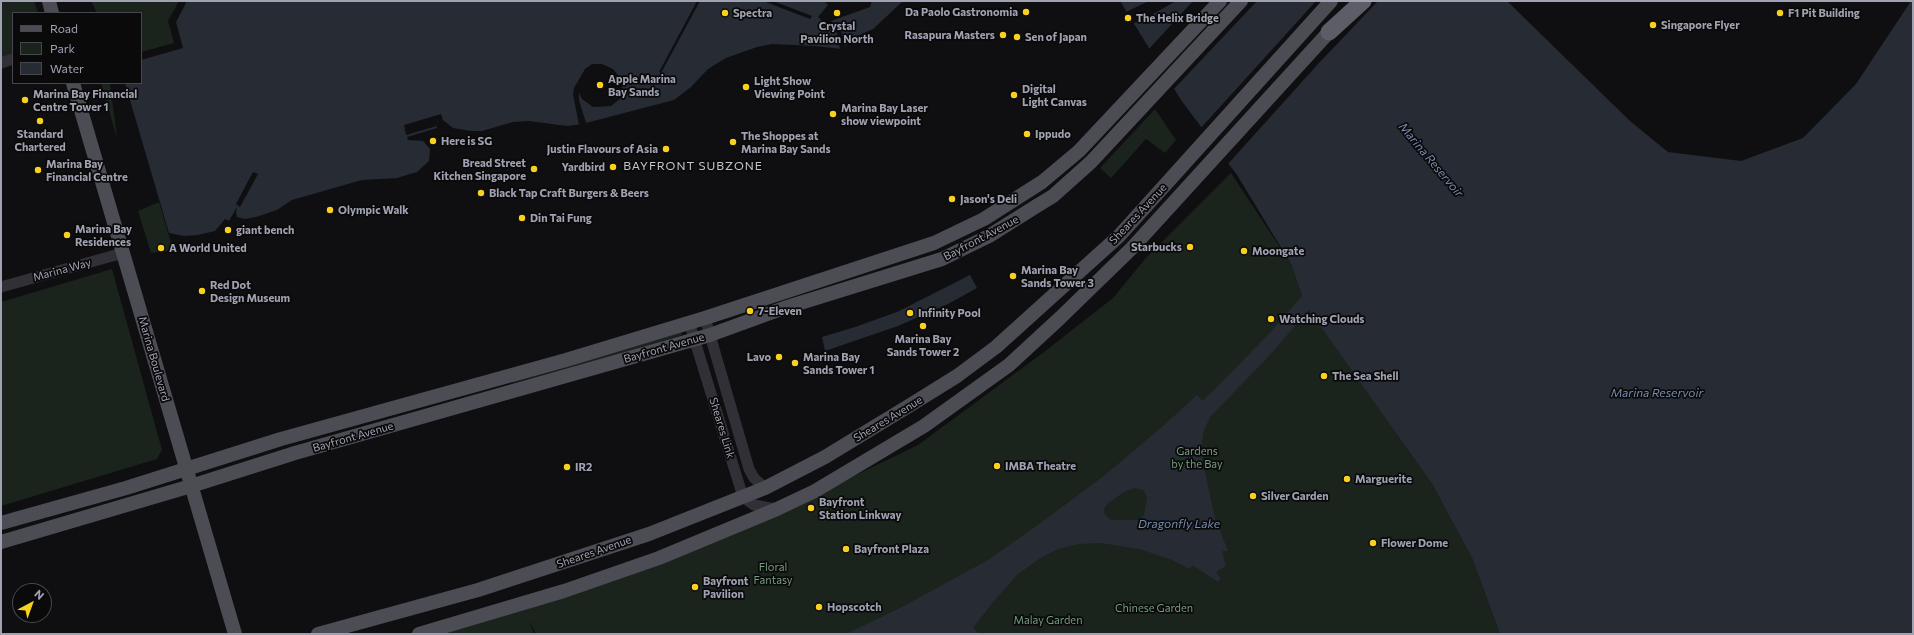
<!DOCTYPE html>
<html>
<head>
<meta charset="utf-8">
<style>
	body { margin:0 }
	#map { position:relative; width:1914px; height:635px; overflow:hidden; background:#0f0f11; font-family:Commissioner,sans-serif }
	canvas { display:block }
	.frame { position:absolute; inset:0; border:2px solid #a0a2b2; pointer-events:none }
	.legend { position:absolute; left:12px; top:12px; width:130px; height:72px; box-sizing:border-box; background:#0a0a0b; border:1px solid #46474e; margin:0; padding:5px 7px; list-style:none; font-size:12px; color:#a0a2b2 }
	.legend li { display:flex; align-items:center; gap:8px; height:20px }
	.legend b { width:20px; border:1px solid #46474e }
	.north { position:absolute; left:12px; top:583px; width:40px; height:40px; box-sizing:border-box; background:#0a0a0b; border:1px solid #46474e; border-radius:50%; rotate:41deg; font-size:11px; font-weight:700; line-height:16px; text-align:center; color:#a0a2b2 }
	.north::after { content:''; display:block; margin:auto; width:14px; height:18px; background:#f7d020; clip-path:polygon(50% 0,100% 100%,50% 72%,0 100%) }
</style>
</head>
<body>
<div id="map">
<canvas width="1914" height="635"></canvas>
<div class="frame"></div>
<ul class="legend">
<li><b style="height:5px;background:#4c4c55"></b>Road</li>
<li><b style="height:11px;background:#1b231d"></b>Park</li>
<li><b style="height:11px;background:#262b34"></b>Water</li>
</ul>
<div class="north">N</div>
</div>
<script>
const context = document.querySelector('canvas').getContext('2d');
context.lineJoin = 'round';
function paint(path, color) {
  context.fillStyle = color;
  context.fill(path, 'evenodd');
}
function poly(rows) {
  const path = new Path2D();
  for (const r of rows) {
    path.moveTo(r[0], r[1]);
    for (let i = 2; i < r.length; i += 2) path.lineTo(r[i], r[i + 1]);
  }
  return path;
}
function trace(path, color, width, dash) {
  context.strokeStyle = color;
  context.lineWidth = width;
  context.lineCap = dash ? 'butt' : 'round';
  context.setLineDash(dash || []);
  context.stroke(path);
}
function write(font, color, halo, rows, align = 'center') {
  context.font = font + ' Commissioner,sans-serif';
  context.lineWidth = 3.5;
  context.setLineDash([]);
  context.textBaseline = 'middle';
  context.strokeStyle = halo;
  context.fillStyle = color;
  for (const [text, x, y, turn = 0] of rows) {
    context.save();
    context.translate(x, y);
    context.rotate((+turn || 0) * Math.PI / 180);
    context.textAlign = isNaN(turn) ? turn : align;
    if (halo) context.strokeText(text, 0, 0);
    context.fillText(text, 0, 0);
    context.restore();
  }
}
paint(poly([
	[1,1,34,1,38,13,13,13,13,55,1,58],
	[91,1,179,1,168,21,174,43,141,52,141,13,97,13],
	[101,83,110,83,117,138],
	[1155,109,1176,140,1165,153,1146,139,1111,178,1100,168],
	[1231,173,1291,264,1302,296,1309,309,1432,484,1472,558,1500,634,536,634,529,620,534,634,434,634,742,530,918,445,1044,352,1113,298,1145,259],
	[159,202,173,250,151,253,138,211],
	[112,269,162,450,157,459,1,506,1,302],
	[681,332,682,335,629,351,513,383,512,380]
]), '#1b231d');
paint(poly([
	[187,1,903,1,873,29,855,37,842,49,815,46,772,44,757,47,726,58,708,69,691,87,674,100,582,124,567,126,529,121,513,122,482,131,471,131,453,128,443,120,436,122,437,128,407,137,408,140,423,141,430,149,429,161,417,172,397,178,362,180,292,200,277,210,256,217,245,219,237,217,236,213,237,207,229,221,225,219,215,231,198,235,184,236,169,233,125,83,141,83,141,60,183,48,176,22],
	[1120,1,1507,1,1630,121,1668,152,1741,161,1803,138,1856,84,1911,1,1913,1,1913,634,1500,634,1472,558,1432,484,1309,310,1268,357,1210,417,1203,433,1201,450,1203,463,1215,518,1228,551,1222,551,1226,566,1216,572,1221,579,1217,581,1192,565,1190,569,1172,560,1139,549,1101,543,1079,544,1058,549,1039,559,1018,574,993,602,973,628,980,634,846,634,902,607,988,560,1042,522,1105,475,1162,427,1197,395,1203,401,1266,337,1302,296,1291,264,1237,175,1181,100],
	[1135,488,1143,490,1147,497,1144,515,1139,520,1111,520,1105,515,1104,509,1107,504,1124,492],
	[970,275,977,288,948,304,898,326,825,351,822,337,855,327,897,312]
]), '#262b34');
paint(poly([
	[697,1,700,1,661,73,659,72],
	[763,1,773,1,812,16,810,19],
	[824,1,872,1,870,7,831,21,841,31,845,47,842,49,840,49,837,33,818,17,828,5],
	[1149,1,1176,1,1153,14,1155,19,1154,23,1147,18,1132,24,1124,13],
	[1193,1,1257,1,1173,90,1148,50],
	[1316,1,1378,1,1319,63,1227,165,1200,129],
	[592,64,602,64,613,69,622,80,622,90,620,99,611,106,593,107,582,99,579,93,579,100,586,123,579,125,573,94,574,88,585,69],
	[441,114,443,120,436,122,437,126,406,135,404,125],
	[253,172,258,174,240,207,236,204]
]), '#0f0f11');
trace(poly([
	[1,63,13,59],
	[1,287,123,253],
	[705,318,749,469,754,478,765,488],
	[689,322,743,497,754,505,776,509]
]), '#303036', 11);
trace(poly([
	[49,1,52,13],
	[73,83,235,634],
	[1,523,126,488,281,439,566,360,705,318,934,243,984,219,1042,182,1079,151,1220,1],
	[1,542,191,486,295,453,710,335,784,308,942,259,989,236,1035,207,1053,196,1091,162,1241,1],
	[318,634,478,590,649,534,765,488,825,457,912,404,957,376,996,347,1119,236,1331,1],
	[419,634,564,591,659,558,777,509,815,491,924,426,1009,365,1060,318,1132,248,1329,32]
]), '#4c4c55', 14);
trace(poly([
	[1329,32,1363,1]
]), '#5c5d67', 17);
for (const [x, y, r, color] of [
	[1026,12,4,"#f7d020"],
	[725,13,4,"#f7d020"],
	[837,13,4,"#f7d020"],
	[1780,13,4,"#f7d020"],
	[1128,18,4,"#f7d020"],
	[1653,25,4,"#f7d020"],
	[1003,35,4,"#f7d020"],
	[1017,37,4,"#f7d020"],
	[600,85,4,"#f7d020"],
	[746,87,4,"#f7d020"],
	[1014,95,4,"#f7d020"],
	[25,100,4,"#f7d020"],
	[833,114,4,"#f7d020"],
	[40,121,4,"#f7d020"],
	[1027,134,4,"#f7d020"],
	[433,141,4,"#f7d020"],
	[733,142,4,"#f7d020"],
	[666,149,4,"#f7d020"],
	[613,167,4,"#f7d020"],
	[534,169,4,"#f7d020"],
	[38,170,4,"#f7d020"],
	[481,193,4,"#f7d020"],
	[952,199,4,"#f7d020"],
	[330,210,4,"#f7d020"],
	[522,218,4,"#f7d020"],
	[228,230,4,"#f7d020"],
	[67,235,4,"#f7d020"],
	[1190,247,4,"#f7d020"],
	[161,248,4,"#f7d020"],
	[1244,251,4,"#f7d020"],
	[1013,276,4,"#f7d020"],
	[202,291,4,"#f7d020"],
	[750,311,4,"#f7d020"],
	[910,313,4,"#f7d020"],
	[1271,319,4,"#f7d020"],
	[923,326,4,"#f7d020"],
	[779,357,4,"#f7d020"],
	[795,363,4,"#f7d020"],
	[1324,376,4,"#f7d020"],
	[997,466,4,"#f7d020"],
	[567,467,4,"#f7d020"],
	[1347,479,4,"#f7d020"],
	[1253,496,4,"#f7d020"],
	[811,508,4,"#f7d020"],
	[1373,543,4,"#f7d020"],
	[846,549,4,"#f7d020"],
	[695,587,4,"#f7d020"],
	[819,607,4,"#f7d020"]
]) {
  const dot = new Path2D();
  dot.arc(x, y, r, 0, 2 * Math.PI);
  context.fillStyle = color;
  context.fill(dot);
  trace(dot, '#0a0a0b', 1.5);
}
write('bold 11px', '#a0a2b2', '#0a0a0b', [
	["Da Paolo Gastronomia",1018,12,"right"],
	["Spectra",733,13],
	["F1 Pit Building",1788,13],
	["The Helix Bridge",1136,18],
	["Singapore Flyer",1661,25],
	["Crystal",837,26,"center"],
	["Pavilion North",837,39,"center"],
	["Rasapura Masters",995,35,"right"],
	["Sen of Japan",1025,37],
	["Apple Marina",608,79],
	["Bay Sands",608,92],
	["Light Show",754,81],
	["Viewing Point",754,94],
	["Digital",1022,89],
	["Light Canvas",1022,102],
	["Marina Bay Financial",33,94],
	["Centre Tower 1",33,107],
	["Marina Bay Laser",841,108],
	["show viewpoint",841,121],
	["Standard",40,134,"center"],
	["Chartered",40,147,"center"],
	["Ippudo",1035,134],
	["The Shoppes at",741,136],
	["Marina Bay Sands",741,149],
	["Here is SG",441,141],
	["Justin Flavours of Asia",658,149,"right"],
	["Bread Street",526,163,"right"],
	["Kitchen Singapore",526,176,"right"],
	["Marina Bay",46,164],
	["Financial Centre",46,177],
	["Yardbird",605,167,"right"],
	["Black Tap Craft Burgers & Beers",489,193],
	["Jason's Deli",960,199],
	["Olympic Walk",338,210],
	["Din Tai Fung",530,218],
	["Marina Bay",75,229],
	["Residences",75,242],
	["giant bench",236,230],
	["Starbucks",1182,247,"right"],
	["A World United",169,248],
	["Moongate",1252,251],
	["Marina Bay",1021,270],
	["Sands Tower 3",1021,283],
	["Red Dot",210,285],
	["Design Museum",210,298],
	["7-Eleven",758,311],
	["Infinity Pool",918,313],
	["Watching Clouds",1279,319],
	["Marina Bay",923,339,"center"],
	["Sands Tower 2",923,352,"center"],
	["Lavo",771,357,"right"],
	["Marina Bay",803,357],
	["Sands Tower 1",803,370],
	["The Sea Shell",1332,376],
	["IMBA Theatre",1005,466],
	["IR2",575,467],
	["Marguerite",1355,479],
	["Silver Garden",1261,496],
	["Bayfront",819,502],
	["Station Linkway",819,515],
	["Flower Dome",1381,543],
	["Bayfront Plaza",854,549],
	["Bayfront",703,581],
	["Pavilion",703,594],
	["Hopscotch",827,607]
], 'left');
write('11px', '#a0a2b2', '#0a0a0b', [
	["Sheares Avenue",1138,214,-47],
	["Bayfront Avenue",981,238,-28],
	["Marina Way",62,270,-15],
	["Bayfront Avenue",664,348,-16],
	["Marina Boulevard",154,359,74],
	["Sheares Avenue",888,419,-31],
	["Sheares Link",722,428,73],
	["Bayfront Avenue",353,437,-16],
	["Sheares Avenue",594,552,-19]
]);
write('11px', '#759e7e', '#0a0a0b', [
	["Gardens",1197,451],
	["by the Bay",1197,464],
	["Floral",773,567],
	["Fantasy",773,580],
	["Chinese Garden",1154,608],
	["Malay Garden",1048,620]
]);
write('italic 12px', '#748baf', '#0a0a0b', [
	["Marina Reservoir",1431,160,50],
	["Marina Reservoir",1657,393],
	["Dragonfly Lake",1179,524]
]);
context.letterSpacing = '1px';
write('12px', '#c1c2ce', '#0a0a0b', [
	["BAYFRONT SUBZONE",693,166]
]);
context.letterSpacing = '0px';
</script>
</body>
</html>
